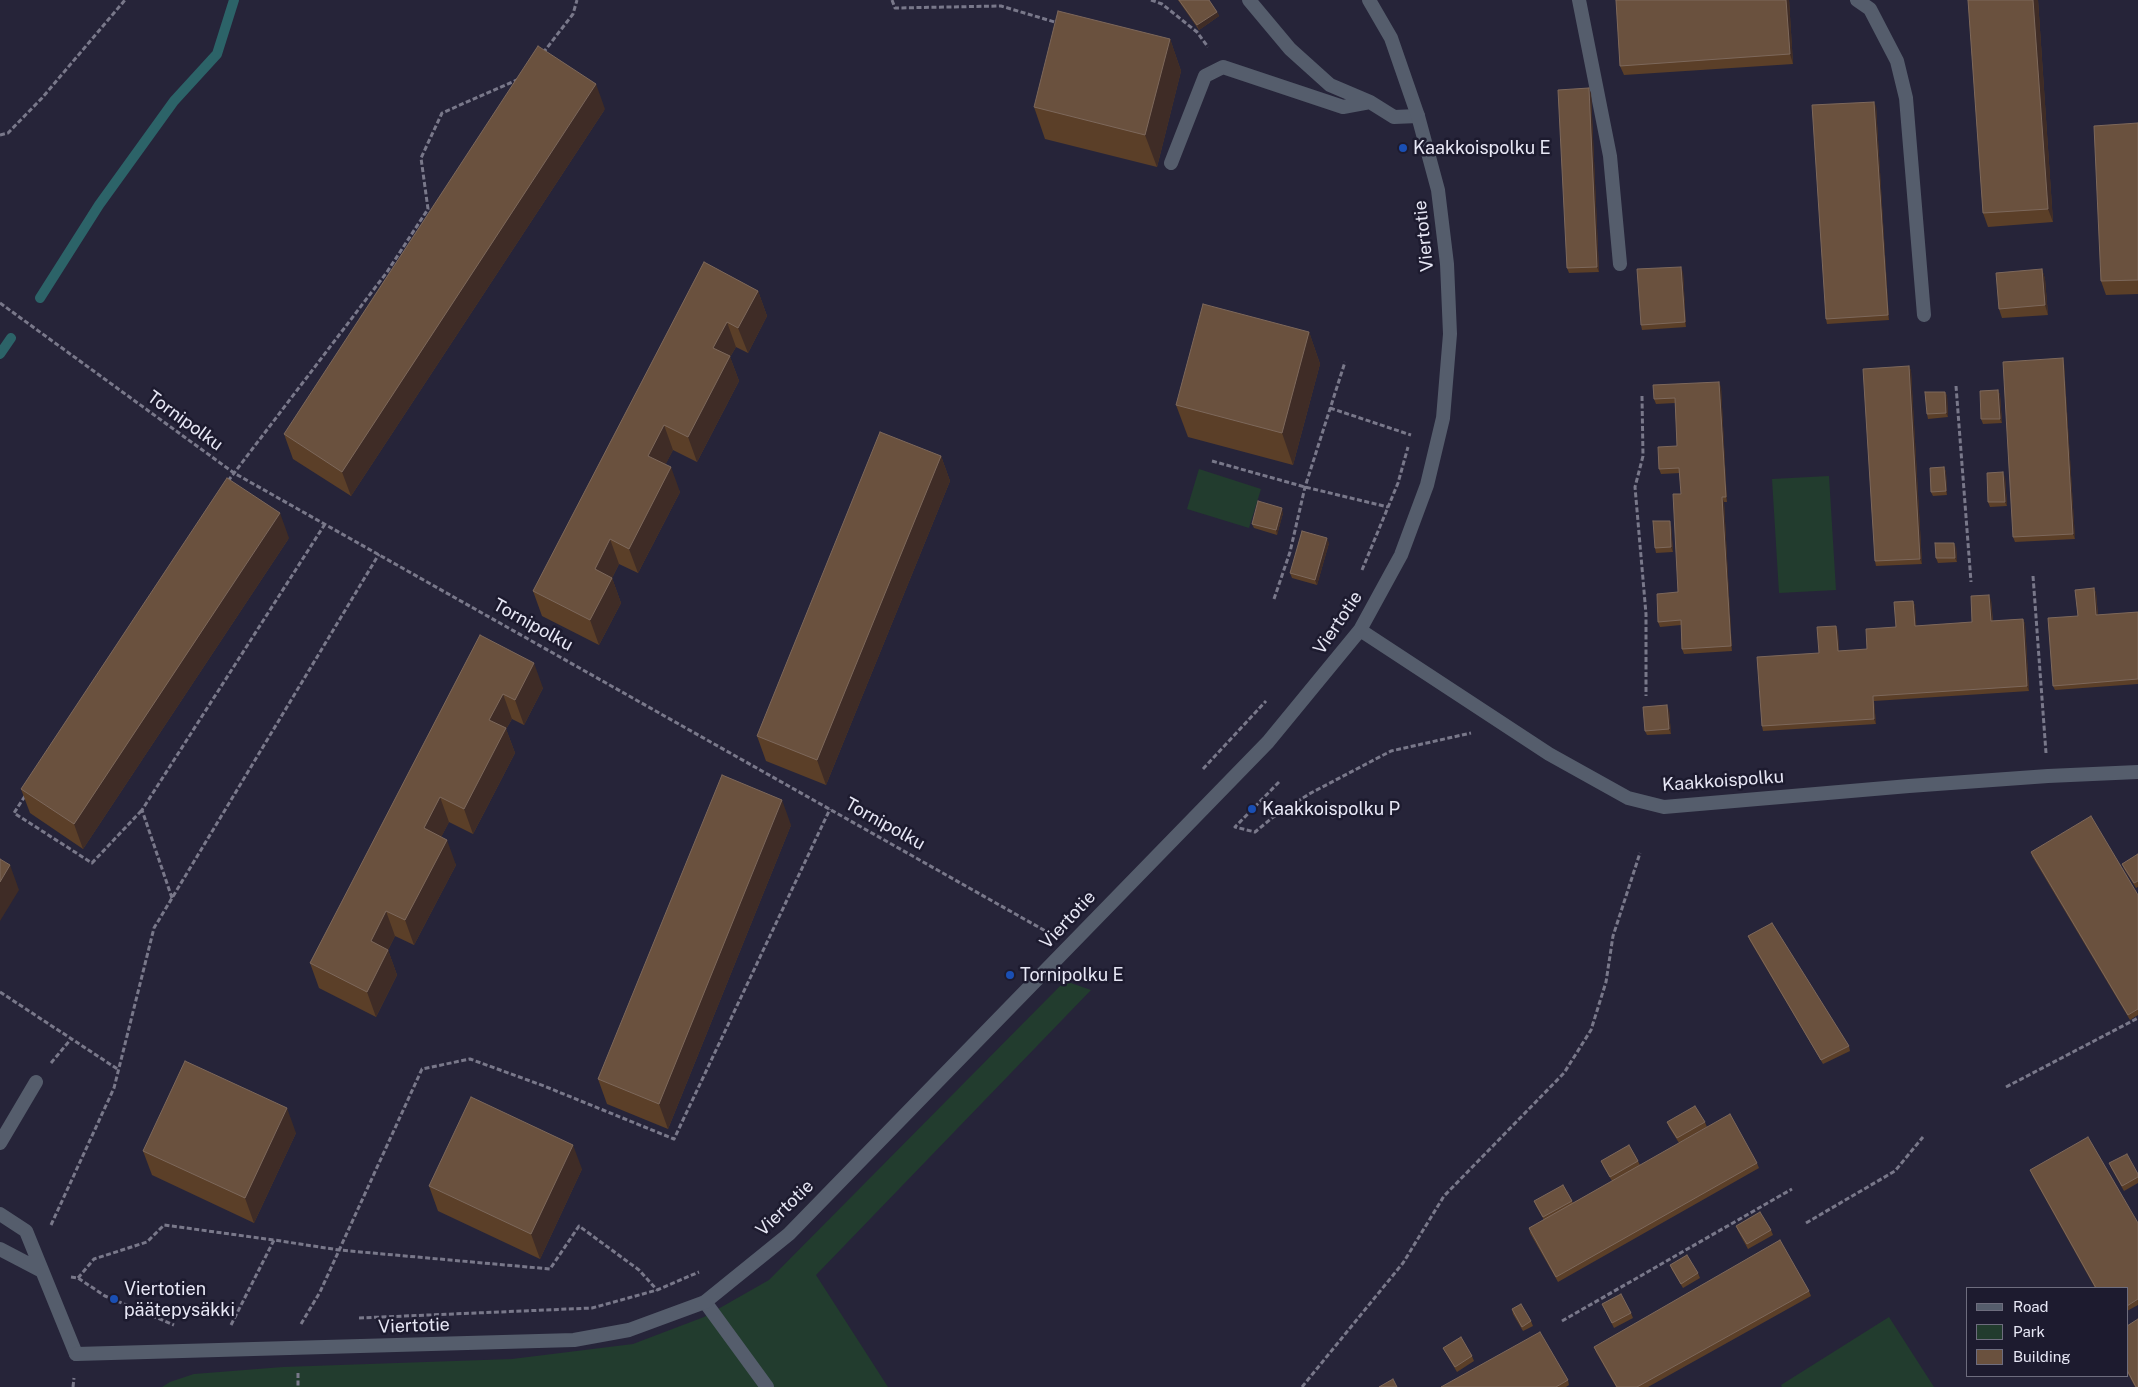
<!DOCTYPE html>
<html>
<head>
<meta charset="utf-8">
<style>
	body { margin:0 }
	#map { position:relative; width:2138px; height:1387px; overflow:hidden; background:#262439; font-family:"Public Sans",sans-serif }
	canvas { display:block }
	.legend { position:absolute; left:1966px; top:1287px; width:162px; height:90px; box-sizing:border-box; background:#1d1b2f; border:1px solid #6e6d7e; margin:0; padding:6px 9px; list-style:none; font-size:15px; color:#e7e7f5 }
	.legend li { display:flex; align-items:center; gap:10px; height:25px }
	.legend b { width:25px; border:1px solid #6e6d7e }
</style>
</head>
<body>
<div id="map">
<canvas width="2138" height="1387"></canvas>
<ul class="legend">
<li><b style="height:6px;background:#555d6c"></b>Road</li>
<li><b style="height:14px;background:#223c2e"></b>Park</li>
<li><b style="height:14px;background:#6a513e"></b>Building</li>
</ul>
</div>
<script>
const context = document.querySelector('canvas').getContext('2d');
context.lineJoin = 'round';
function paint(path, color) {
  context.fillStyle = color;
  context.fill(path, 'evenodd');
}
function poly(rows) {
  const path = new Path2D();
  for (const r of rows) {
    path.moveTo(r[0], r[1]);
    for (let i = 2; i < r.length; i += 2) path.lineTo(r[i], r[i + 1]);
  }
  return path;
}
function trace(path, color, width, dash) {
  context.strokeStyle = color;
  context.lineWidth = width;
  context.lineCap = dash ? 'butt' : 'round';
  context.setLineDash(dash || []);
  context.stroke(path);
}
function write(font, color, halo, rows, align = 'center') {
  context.font = font + ' "Public Sans",sans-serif';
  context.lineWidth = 5;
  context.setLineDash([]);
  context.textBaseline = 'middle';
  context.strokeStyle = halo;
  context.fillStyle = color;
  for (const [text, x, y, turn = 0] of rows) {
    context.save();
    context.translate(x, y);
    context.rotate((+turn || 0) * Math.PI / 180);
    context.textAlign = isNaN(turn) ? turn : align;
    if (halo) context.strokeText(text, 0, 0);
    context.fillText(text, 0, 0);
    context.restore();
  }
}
paint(poly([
	[1199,469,1261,489,1249,528,1187,509],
	[1829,476,1836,590,1779,593,1772,479],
	[1065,981,1091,990,816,1275,888,1387,162,1387,170,1382,194,1374,283,1367,512,1359,633,1344,704,1317,769,1280],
	[1889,1317,1934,1387,1782,1387,1781,1385]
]), '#223c2e');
trace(poly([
	[40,298,99,205,174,101,217,54,234,0],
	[0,354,11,338]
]), '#2c6368', 10);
trace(poly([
	[892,0,895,8,1001,6,1058,23],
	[1151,0,1162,4,1197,32,1208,47],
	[543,53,573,14,577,0],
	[0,135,8,133,42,98,125,0],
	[0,303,234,473,1049,933],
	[1956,386,1971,582],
	[1642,396,1643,456,1635,487,1646,614,1646,696],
	[1330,408,1411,435],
	[1212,461,1305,487,1388,507],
	[228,481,387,272,428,209,421,158,442,113,519,79],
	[1362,570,1398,483,1408,447],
	[2033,576,2046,753],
	[1274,599,1290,552,1305,487,1345,362],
	[1203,769,1266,701],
	[1279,782,1235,827,1255,832,1272,818,1309,794,1391,751,1471,733],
	[25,796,14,813,92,863,142,810],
	[172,898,142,810,325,524],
	[0,992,119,1070],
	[51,1063,71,1039],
	[2006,1087,2138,1018],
	[1806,1223,1895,1171,1923,1137],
	[51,1225,114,1088,154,928,379,554],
	[71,1277,78,1278,105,1296,174,1325],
	[78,1278,94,1259,147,1242,164,1225,274,1240],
	[359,1318,592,1308,657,1290,699,1272],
	[1562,1321,1792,1189],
	[301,1324,320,1292,422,1069,470,1059,544,1086,674,1139,830,809],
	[231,1325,274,1240,339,1250,550,1269,579,1226,639,1270,657,1290],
	[298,1373,298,1387],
	[73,1387,74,1378],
	[1302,1387,1403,1263,1444,1196,1564,1073,1591,1030,1606,982,1613,936,1640,853]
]), '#79788a', 3, [5, 2.5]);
trace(poly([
	[1249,0,1290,49,1330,85,1370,102,1394,117,1418,116],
	[1579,0,1610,156,1620,264],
	[1857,0,1870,9,1897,61,1906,98,1924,315],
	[1171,163,1205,76,1223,67,1343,107,1370,102],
	[0,1143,36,1082],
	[0,1214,26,1231,76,1354],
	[0,1249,42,1271],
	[705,1302,767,1387]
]), '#555d6c', 14);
trace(poly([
	[1360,630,1549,754,1628,798,1664,807,1909,786,2048,776,2138,772],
	[76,1354,574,1340,629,1330,705,1302,789,1234,1268,742,1360,630,1401,555,1427,485,1443,418,1450,334,1447,264,1438,190,1418,116,1391,38,1369,0]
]), '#555d6c', 14);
paint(poly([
	[1178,0,1209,0,1217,12,1219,16,1199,30],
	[1616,0,1789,0,1793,64,1624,75,1620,66],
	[1968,0,2038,0,2053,222,1988,227,1983,213],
	[1170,39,1181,71,1157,167,1045,139,1034,107],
	[1591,93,1599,272,1569,273,1567,268],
	[1876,106,1889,320,1827,324,1826,319],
	[605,109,351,496,293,459,284,434],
	[2138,123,2138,294,2106,295,2101,281],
	[704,262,758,291,767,316,748,353,736,347,730,357,739,381,697,462,673,450,665,465,680,492,638,573,619,564,612,578,621,603,599,645,542,616,533,591],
	[2042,269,2045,279,2048,315,2002,318,1999,309],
	[1683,272,1686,327,1642,330,1641,325],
	[1309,332,1320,364,1293,465,1188,437,1176,405],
	[2063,358,2064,363,2075,539,2015,542,2013,537],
	[1909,366,1911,371,1922,564,1876,566,1875,561],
	[1721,387,1727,502,1724,502,1732,651,1684,654,1682,649,1681,625,1660,627,1658,622,1678,592,1681,494,1680,473,1661,474,1659,469,1677,446,1675,403,1656,404,1654,399],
	[1998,390,2000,395,2002,423,1983,424,1981,419],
	[1945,392,1947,396,1948,417,1928,419,1927,414],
	[941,456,950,481,826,785,766,761,757,736],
	[1944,467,1946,472,1947,495,1933,496,1931,492],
	[2005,477,2007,506,1990,507,1988,502],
	[1283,513,1277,535,1254,528,1252,524],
	[1671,525,1673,552,1656,553,1655,548],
	[289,538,83,849,30,813,21,789],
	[1329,543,1317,585,1292,578,1290,573],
	[1956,547,1957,562,1938,563,1936,558],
	[2094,588,2096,593,2098,615,2138,612,2138,684,2055,690,2053,686,2078,616],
	[1991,600,1993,621,2023,619,2025,624,2029,691,1874,701,1876,724,1763,731,1762,726,1819,653,1838,631,1839,651,1867,649,1896,627,1913,601,1915,606,1916,626,1972,622],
	[480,635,543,688,524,725,512,719,506,729,515,753,473,834,449,822,441,837,456,865,414,945,395,936,388,950,397,975,376,1017,319,988,310,963],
	[1669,710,1671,734,1647,735,1645,731],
	[791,825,668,1129,607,1104,598,1079],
	[2031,852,2138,895,2138,1015,2130,1020,2032,856],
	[2138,854,2138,887,2136,888,2124,869,2122,864],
	[1748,936,1849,1046,1850,1051,1823,1064,1750,941],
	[1667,1122,1705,1122,1707,1127,1679,1143,1669,1127],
	[296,1133,254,1223,152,1175,143,1151],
	[1601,1161,1638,1161,1640,1165,1757,1163,1759,1168,1558,1282,1530,1233,1529,1228,1544,1220,1536,1206,1534,1201,1572,1201,1573,1203,1612,1181,1603,1166],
	[2109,1163,2138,1174,2138,1183,2124,1191,2111,1168],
	[582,1169,540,1259,438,1211,429,1186],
	[2030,1170,2138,1223,2138,1305,2127,1311,2127,1288,2095,1288,2032,1175],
	[1736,1226,1771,1230,1773,1235,1748,1249,1738,1231],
	[1670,1265,1698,1273,1700,1278,1683,1288,1672,1270],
	[1809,1291,1811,1296,1648,1387,1616,1387,1596,1352,1594,1347],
	[1602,1304,1631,1313,1633,1318,1614,1328],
	[1512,1309,1531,1321,1533,1326,1523,1331,1513,1314],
	[2127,1326,2138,1387,2135,1387,2127,1372],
	[1443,1348,1472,1356,1474,1361,1457,1372,1445,1352],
	[1568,1380,1569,1385,1566,1387,1441,1387]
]), '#5b3f28');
paint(poly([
	[1786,0,1789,0,1793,64,1790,54],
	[2033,0,2038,0,2053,222,2048,209],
	[1217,12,1219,16,1199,30,1197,25],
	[1170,39,1181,71,1157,167,1145,135],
	[596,84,605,109,351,496,342,472],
	[1589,88,1591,93,1599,272,1597,267],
	[1874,102,1876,106,1889,320,1888,315],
	[1681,267,1683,272,1686,327,1685,322],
	[2042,269,2045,279,2048,315,2045,305],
	[758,291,767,316,748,353,738,328],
	[727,322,736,347,730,357,739,381,697,462,688,437,713,348],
	[1309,332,1320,364,1293,465,1282,433],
	[2063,358,2064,363,2075,539,2073,534],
	[1909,366,1911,371,1922,564,1920,559],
	[1719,382,1721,387,1727,502,1726,497],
	[1998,390,2000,395,2002,423,2000,419],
	[1945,392,1947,396,1948,417,1946,413],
	[664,425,673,450,657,481,648,456],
	[941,456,950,481,826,785,817,760],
	[671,467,680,492,638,573,629,549],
	[1944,467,1946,472,1947,495,1946,491],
	[2003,472,2005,477,2007,506,2005,502],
	[1722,497,1724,502,1732,651,1731,646],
	[1282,508,1283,513,1277,535,1276,530],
	[280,513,289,538,83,849,74,824],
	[1670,521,1671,525,1673,552,1671,547],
	[1327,538,1329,543,1317,585,1315,580],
	[610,539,619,564,604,594,595,569],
	[1954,543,1956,547,1957,562,1955,558],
	[612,578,621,603,599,645,590,620],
	[2094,588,2096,593,2098,620,2096,615],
	[1989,595,1991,600,1993,626,1991,621],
	[1913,601,1915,606,1917,631,1915,626],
	[2023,619,2025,624,2029,691,2027,686],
	[1836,626,1838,631,1839,656,1838,651],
	[534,663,543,688,524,725,515,700],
	[503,694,512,719,506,729,515,753,473,834,464,809,489,720],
	[1873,696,1874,701,1876,724,1874,719],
	[1667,705,1669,710,1671,734,1669,729],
	[440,797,449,822,433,853,424,828],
	[782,800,791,825,668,1129,659,1104],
	[447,840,456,865,414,945,405,920],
	[10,865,19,890,0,921,0,882],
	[386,911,395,936,380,966,371,941],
	[388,950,397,975,376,1017,367,992],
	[287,1108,296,1133,254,1223,245,1198],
	[573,1145,582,1169,540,1259,531,1234]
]), '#3f2c26');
const building = poly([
	[1179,0,1209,0,1217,12,1197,25,1179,0],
	[1616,0,1786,0,1790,54,1620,66,1616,0],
	[1968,0,2033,0,2048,209,1983,213,1968,0],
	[1058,11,1170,39,1145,135,1034,107,1058,11],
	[538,46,596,84,342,472,284,434,538,46],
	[1589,88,1597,267,1567,268,1558,90,1589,88],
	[1874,102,1888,315,1826,319,1812,105,1874,102],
	[2138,123,2138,280,2101,281,2094,126,2138,123],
	[704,262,758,291,738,328,727,322,713,348,730,356,688,437,664,425,648,456,671,467,629,549,610,539,595,569,612,578,590,620,533,591,704,262],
	[1681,267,1685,322,1641,325,1637,269,1681,267],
	[2042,269,2045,305,1999,309,1996,273,2042,269],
	[1203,304,1309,332,1282,433,1176,405,1203,304],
	[2063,358,2073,534,2013,537,2003,362,2063,358],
	[1909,366,1920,559,1875,561,1863,369,1909,366],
	[1719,382,1726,497,1722,497,1731,646,1682,649,1681,620,1658,622,1657,594,1678,592,1673,494,1681,494,1679,468,1659,469,1658,447,1677,446,1675,398,1654,399,1653,385,1719,382],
	[1998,390,2000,419,1981,419,1980,391,1998,390],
	[1925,392,1945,392,1946,413,1927,414,1925,392],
	[880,432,941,456,817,760,757,736,880,432],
	[1944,467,1946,491,1931,492,1930,468,1944,467],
	[2003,472,2005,502,1988,502,1987,473,2003,472],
	[227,478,280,513,74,824,21,789,227,478],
	[1258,501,1282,508,1276,530,1252,524,1258,501],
	[1653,521,1670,521,1671,547,1655,548,1653,521],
	[1302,531,1327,538,1315,580,1290,573,1302,531],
	[1935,543,1954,543,1955,558,1936,558,1935,543],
	[2094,588,2096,615,2138,612,2138,679,2053,686,2048,618,2078,616,2075,590,2094,588],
	[1989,595,1991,621,2023,619,2027,686,1873,696,1874,719,1762,726,1757,657,1819,653,1817,627,1836,626,1838,651,1867,649,1866,629,1896,627,1894,602,1913,601,1915,626,1972,622,1971,596,1989,595],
	[480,635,534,663,515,700,503,694,489,720,506,728,464,809,440,797,424,828,447,840,405,920,386,911,371,941,388,950,367,992,310,963,480,635],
	[1667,705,1669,729,1645,731,1643,707,1667,705],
	[722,775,782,800,659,1104,598,1079,722,775],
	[2091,816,2138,895,2138,1009,2128,1015,2031,852,2091,816],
	[2138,854,2138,881,2134,883,2122,864,2138,854],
	[0,859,10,865,0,882,0,859],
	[1772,923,1849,1046,1821,1060,1748,936,1772,923],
	[185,1061,287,1108,245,1198,143,1151,185,1061],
	[471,1097,573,1145,531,1234,429,1186,471,1097],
	[1695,1106,1705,1122,1677,1138,1667,1122,1695,1106],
	[1730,1114,1757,1163,1556,1277,1529,1228,1730,1114],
	[2088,1137,2138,1223,2138,1299,2127,1306,2127,1288,2096,1288,2030,1170,2088,1137],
	[1629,1145,1638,1161,1610,1177,1601,1161,1629,1145],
	[2127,1154,2138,1174,2138,1177,2122,1186,2109,1163,2127,1154],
	[1563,1185,1572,1201,1543,1217,1534,1201,1563,1185],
	[1760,1212,1771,1230,1747,1244,1736,1226,1760,1212],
	[1780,1240,1809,1291,1637,1387,1617,1387,1594,1347,1780,1240],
	[1687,1255,1698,1273,1681,1284,1670,1265,1687,1255],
	[1621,1294,1631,1313,1612,1323,1602,1304,1621,1294],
	[1521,1304,1531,1321,1522,1327,1512,1309,1521,1304],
	[2138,1319,2138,1387,2136,1387,2127,1370,2127,1326,2138,1319],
	[1540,1332,1568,1380,1556,1387,1441,1387,1540,1332],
	[1461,1337,1472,1356,1455,1367,1443,1348,1461,1337],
	[1393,1379,1397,1387,1379,1387,1393,1379]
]);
paint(building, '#6a513e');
trace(building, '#7d685b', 1);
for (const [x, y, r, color] of [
	[1403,148,5,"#1a4fb4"],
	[1252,809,5,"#1a4fb4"],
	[1010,975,5,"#1a4fb4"],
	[114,1299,5,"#1a4fb4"]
]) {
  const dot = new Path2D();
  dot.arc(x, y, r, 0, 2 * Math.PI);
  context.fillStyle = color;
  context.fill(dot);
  trace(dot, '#1d1b2f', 2);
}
write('18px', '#e7e7f5', '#1d1b2f', [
	["Kaakkoispolku E",1413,148],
	["Kaakkoispolku P",1262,809],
	["Tornipolku E",1020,975],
	["Viertotien",124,1289],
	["päätepysäkki",124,1310]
], 'left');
write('18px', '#e7e7f5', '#1d1b2f', [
	["Viertotie",1424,236,-96],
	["Tornipolku",185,421,36],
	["Viertotie",1338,623,-56],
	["Tornipolku",533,625,29],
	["Kaakkoispolku",1723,781,-4],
	["Tornipolku",885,824,29],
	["Viertotie",1068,920,-47],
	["Viertotie",785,1208,-44],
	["Viertotie",414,1326,-2]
]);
</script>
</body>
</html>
